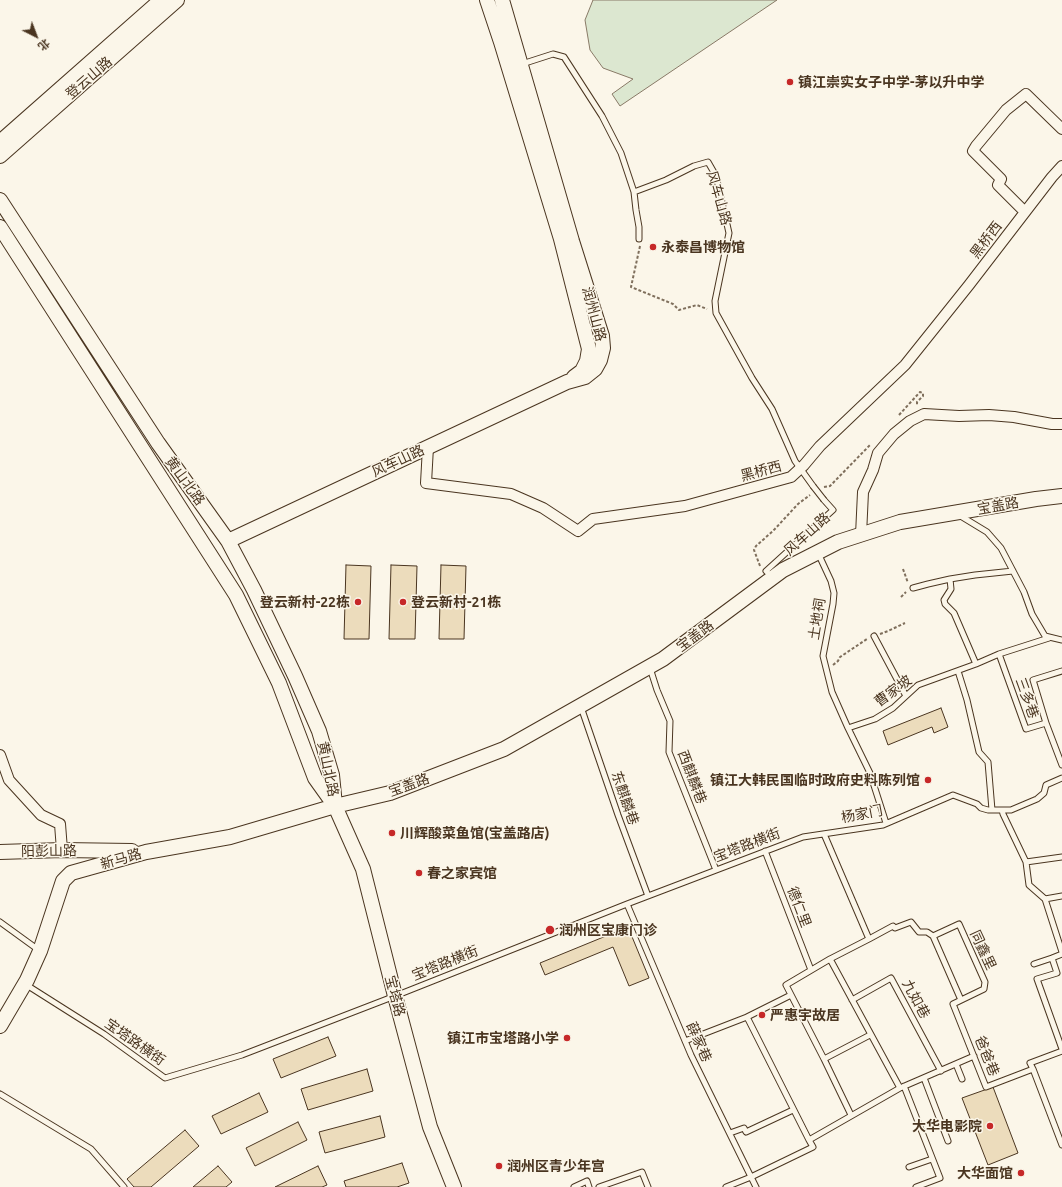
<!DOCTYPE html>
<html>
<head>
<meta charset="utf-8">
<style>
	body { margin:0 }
	#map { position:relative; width:1062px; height:1187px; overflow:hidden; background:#fbf6e9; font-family:Ubuntu,"Noto Sans SC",sans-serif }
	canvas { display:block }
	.north { position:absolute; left:16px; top:16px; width:40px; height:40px; -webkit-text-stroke:3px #fbf6e9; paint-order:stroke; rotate:138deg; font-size:11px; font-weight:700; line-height:16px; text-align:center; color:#4a3520 }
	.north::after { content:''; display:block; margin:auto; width:14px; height:18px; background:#4a3520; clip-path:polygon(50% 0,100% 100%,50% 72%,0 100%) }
</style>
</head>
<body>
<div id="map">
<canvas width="1062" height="1187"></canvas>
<div class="north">北</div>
</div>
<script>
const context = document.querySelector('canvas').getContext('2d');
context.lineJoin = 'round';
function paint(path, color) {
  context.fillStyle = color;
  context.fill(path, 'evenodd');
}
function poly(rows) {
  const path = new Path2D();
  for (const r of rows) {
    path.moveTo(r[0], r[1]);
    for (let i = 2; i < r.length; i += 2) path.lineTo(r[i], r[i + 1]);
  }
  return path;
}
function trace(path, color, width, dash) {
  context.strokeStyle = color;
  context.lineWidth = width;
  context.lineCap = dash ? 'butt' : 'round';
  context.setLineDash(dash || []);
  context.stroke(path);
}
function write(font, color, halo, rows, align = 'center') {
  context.font = font + ' Ubuntu,"Noto Sans SC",sans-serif';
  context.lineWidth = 3;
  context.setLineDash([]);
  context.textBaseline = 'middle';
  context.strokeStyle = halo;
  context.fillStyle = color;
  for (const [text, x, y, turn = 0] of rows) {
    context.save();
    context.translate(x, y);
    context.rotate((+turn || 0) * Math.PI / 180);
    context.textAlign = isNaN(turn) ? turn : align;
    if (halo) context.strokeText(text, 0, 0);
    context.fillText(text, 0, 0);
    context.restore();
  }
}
const green = poly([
	[593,0,777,0,620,106,612,94,633,79,603,68,590,50,585,20,593,0]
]);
paint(green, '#dce7d0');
trace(green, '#887966', 1);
const building = poly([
	[346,565,371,566,369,639,344,639,346,565],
	[391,565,417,566,415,639,389,639,391,565],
	[441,565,466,566,464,639,439,639,441,565],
	[941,708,948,727,934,733,932,727,888,745,883,731,941,708],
	[628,927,649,978,629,986,613,947,545,975,540,963,628,927],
	[328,1037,336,1056,281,1078,273,1059,328,1037],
	[367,1069,373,1091,308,1110,301,1089,367,1069],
	[993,1087,1018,1153,988,1165,962,1098,993,1087],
	[259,1093,268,1112,221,1134,212,1116,259,1093],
	[380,1116,385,1137,325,1153,319,1132,380,1116],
	[298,1122,307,1140,255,1166,246,1148,298,1122],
	[185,1130,199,1146,151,1187,134,1187,127,1179,185,1130],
	[402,1163,409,1183,397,1187,346,1187,344,1181,402,1163],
	[218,1166,232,1182,226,1187,193,1187,218,1166],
	[318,1166,327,1185,322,1187,275,1187,318,1166]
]);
paint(building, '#ecdcbc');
trace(building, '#4a3520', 1);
const lane = poly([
	[522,64,553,54,564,57,602,116,621,153,634,192,666,180,694,166,708,162,716,176,729,233,715,301,716,313,752,378,772,409,795,461,813,486],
	[634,192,636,210,639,227,639,239],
	[959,515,987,532,1001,548,1024,592,1032,614,1045,636,1062,640],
	[818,553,831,581,834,593,833,604,823,656,832,692,848,728,870,773,886,823],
	[772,577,766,571,833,510,824,500],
	[913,588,928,584,950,579,975,575,1013,571],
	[874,636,906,696],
	[999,654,1026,729,1046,723,1062,765],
	[976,664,999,654,1049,638],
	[650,668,657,690,670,721,669,752,716,870],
	[958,671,967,700,979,752,988,762,992,810],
	[581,707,618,815,648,896],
	[1046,723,1033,680,1062,671],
	[848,728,875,719,893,708,918,685,976,664,954,613,945,604,944,600,951,589,950,579],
	[1002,810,1003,814,1026,862,1029,885,1045,899],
	[824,834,869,939,830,959,900,1088],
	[765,851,811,970],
	[1026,862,1062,857],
	[1045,899,1062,952],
	[1045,899,1062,896],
	[627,904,691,1055,756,1187],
	[0,922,40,951],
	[933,936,961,1000],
	[869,939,893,926,895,928,911,922,919,932,927,932,933,936,959,924,985,982,984,989,953,1004,986,1087,1033,1069,1062,1145],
	[1062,954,1052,958,1057,973,1037,979,1062,1049],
	[830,959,786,985,824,1059,851,1115],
	[1034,964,1052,958],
	[25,984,104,1034,165,1078,242,1055,395,996,627,904,803,837,883,825,953,795,977,804,981,808,988,810,1011,810,1037,799,1044,793,1046,785,1062,778],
	[852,1000,891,978,941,1071],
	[747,1017,809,1140],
	[685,1041,747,1017,791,995],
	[824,1059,870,1035],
	[956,1064,962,1079],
	[1033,1069,1030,1063,1062,1051],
	[924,1078,948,1141],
	[904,1086,940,1178,916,1187],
	[0,1094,91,1149,124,1187],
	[730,1133,744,1128,746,1132,793,1110],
	[909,1167,932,1159],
	[574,1187,587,1181,589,1187],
	[599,1187,642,1172,648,1187],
	[726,1187,751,1177,813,1147,809,1140,900,1088,974,1056]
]);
const street = poly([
	[1025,212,998,185,1001,179,973,151,976,146,1006,110,1026,94,1062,129],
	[428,447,426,483,511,494,543,508,578,531,593,519,685,506,791,477,804,465,820,446,905,365,969,285,1052,177,1062,166],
	[861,535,863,492,873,470,878,453,894,434,910,421,924,414,959,416,989,415,1014,417,1052,424,1062,424],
	[0,755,9,780,41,815,60,824,62,850]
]);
const secondary = poly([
	[487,0,501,42,561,239,589,349,587,361,582,371,574,377],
	[0,142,161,0],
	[0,156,177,0],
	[0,200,158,443,228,541,254,590,295,676,319,731,332,775,335,805],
	[0,227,236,595,279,683,315,778,335,806,363,869,395,996,430,1127,454,1187],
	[228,541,567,382,585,377,595,369,600,360,603,348,602,336,572,241,502,0],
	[0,852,62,850,132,851],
	[0,1026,27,980,40,951,63,881,71,873,146,852,230,837,335,806,390,793,504,749,663,659,783,570,838,542,900,522,1036,499,1062,496]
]);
trace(lane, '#4a3520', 7);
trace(street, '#4a3520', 12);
trace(secondary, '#4a3520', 16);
trace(poly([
	[640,246,631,287,673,304,679,310,697,305,707,309],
	[899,415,920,392,923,393,923,396,917,402,917,406],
	[824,487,830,486,870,445],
	[760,566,754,550,756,546,773,531,798,504,810,495],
	[903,569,908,583],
	[901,597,906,592],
	[880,634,888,631,905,623],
	[833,665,838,661,840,657,867,639]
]), '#7f6f5c', 2, [3, 2]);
trace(lane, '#fbf6e9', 5);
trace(street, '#fbf6e9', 10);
trace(secondary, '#fbf6e9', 14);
const laneBridge = poly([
	[813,486,824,500]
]);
trace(laneBridge, '#4a3520', 7, []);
trace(laneBridge, '#fbf6e9', 5);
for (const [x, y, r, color] of [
	[790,82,4,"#c62828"],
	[653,247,4,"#c62828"],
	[358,602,4,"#c62828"],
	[403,602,4,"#c62828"],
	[928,780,4,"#c62828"],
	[392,833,4,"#c62828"],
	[419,873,4,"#c62828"],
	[550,930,5,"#c62828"],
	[762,1015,4,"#c62828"],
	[567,1038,4,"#c62828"],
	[990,1126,4,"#c62828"],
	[499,1166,4,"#c62828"],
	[1021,1173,4,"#c62828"]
]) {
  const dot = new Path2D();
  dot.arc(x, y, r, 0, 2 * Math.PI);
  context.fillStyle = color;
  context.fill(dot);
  trace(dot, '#fbf6e9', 1.5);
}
write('14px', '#4a3520', '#fbf6e9', [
	["登云山路",89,78,-41],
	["风车山路",719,198,74],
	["黑桥西",986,240,-53],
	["润州山路",594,314,75],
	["风车山路",398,461,-25],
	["黑桥西",761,471,-15],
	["黄山北路",185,481,54],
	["宝盖路",998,506,-10],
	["风车山路",807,534,-42],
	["土地祠",817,619,-81],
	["宝盖路",695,636,-37],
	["曹家坡",893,691,-37],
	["三多巷",1027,698,70],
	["黄山北路",328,769,78],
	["西麒麟巷",692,777,69],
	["宝盖路",409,785,-20],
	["东麒麟巷",625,798,71],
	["杨家门",862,814,-11],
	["宝塔路横街",747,845,-21],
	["阳彭山路",49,851,-1],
	["新马路",121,859,-16],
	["德仁里",799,907,69],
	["同鑫里",983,950,65],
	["宝塔路横街",445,963,-22],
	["宝塔路",395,996,75],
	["九如巷",916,999,62],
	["宝塔路横街",135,1042,35],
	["薛家巷",699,1042,66],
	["爸爸巷",987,1056,68]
]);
write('bold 14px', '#4a3520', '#fbf6e9', [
	["镇江崇实女子中学-茅以升中学",798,82],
	["永泰昌博物馆",661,247],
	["登云新村-22栋",350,602,"right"],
	["登云新村-21栋",411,602],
	["镇江大韩民国临时政府史料陈列馆",920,780,"right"],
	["川辉酸菜鱼馆(宝盖路店)",400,833],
	["春之家宾馆",427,873],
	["润州区宝康门诊",559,930],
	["严惠宇故居",770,1015],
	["镇江市宝塔路小学",559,1038,"right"],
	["大华电影院",982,1126,"right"],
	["润州区青少年宫",507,1166],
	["大华面馆",1013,1173,"right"]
], 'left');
</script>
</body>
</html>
